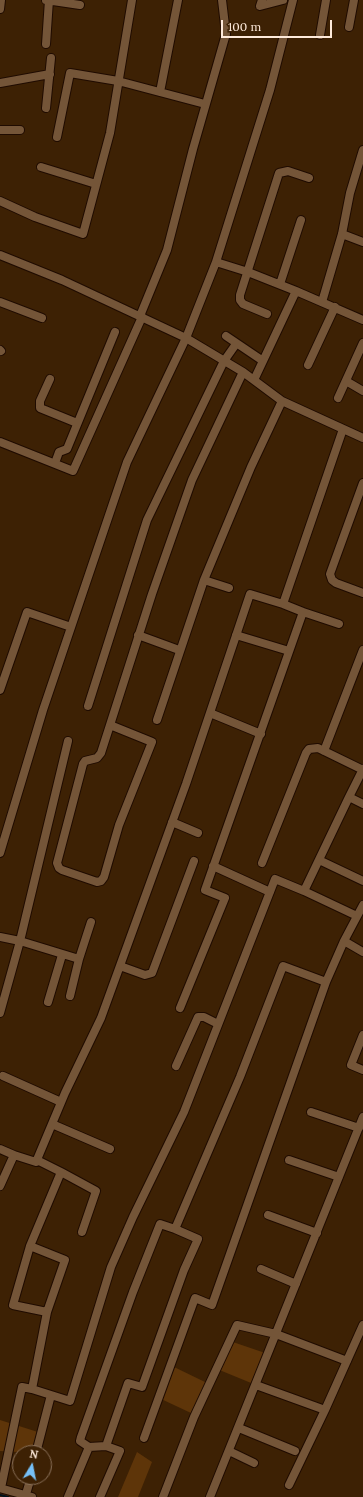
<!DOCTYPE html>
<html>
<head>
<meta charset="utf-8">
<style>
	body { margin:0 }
	#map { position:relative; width:363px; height:1497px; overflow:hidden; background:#3d2104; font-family:Lora,serif }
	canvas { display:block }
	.north { position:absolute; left:12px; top:1445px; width:40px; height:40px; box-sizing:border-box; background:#3d2104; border:1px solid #8a715a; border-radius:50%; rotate:10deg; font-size:11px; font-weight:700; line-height:16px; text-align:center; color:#feeadb }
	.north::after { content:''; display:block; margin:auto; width:14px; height:18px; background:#76c0f7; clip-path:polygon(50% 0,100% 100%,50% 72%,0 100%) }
	.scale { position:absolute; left:221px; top:20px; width:111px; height:18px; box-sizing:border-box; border:2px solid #feeadb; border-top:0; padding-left:5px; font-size:12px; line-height:14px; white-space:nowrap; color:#feeadb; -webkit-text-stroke:3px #3d2104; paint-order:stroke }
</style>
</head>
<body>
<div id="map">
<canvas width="363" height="1497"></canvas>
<div class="north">N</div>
<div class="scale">100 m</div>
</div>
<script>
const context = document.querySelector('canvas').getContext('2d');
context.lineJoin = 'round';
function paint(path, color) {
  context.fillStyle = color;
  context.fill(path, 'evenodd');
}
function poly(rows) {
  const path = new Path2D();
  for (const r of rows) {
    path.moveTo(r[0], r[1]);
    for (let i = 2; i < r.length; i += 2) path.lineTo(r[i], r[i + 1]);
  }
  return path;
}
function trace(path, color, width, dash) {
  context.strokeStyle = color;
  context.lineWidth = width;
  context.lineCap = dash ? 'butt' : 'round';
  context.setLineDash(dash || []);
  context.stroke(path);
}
paint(poly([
	[230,1341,268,1354,256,1385,217,1369],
	[172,1366,207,1383,199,1404,191,1413,159,1398],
	[0,1420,41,1433,36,1453,0,1451],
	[137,1452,152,1462,138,1497,118,1497]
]), '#5e3509');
trace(poly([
	[0,1495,8,1497]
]), '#00101e', 2);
const minor = poly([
	[46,0,80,5],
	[262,0,260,6,283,0],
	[0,9,1,0],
	[349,27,354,0],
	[320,35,326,0],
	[46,44,49,0],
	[0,83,50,74],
	[160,92,178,0],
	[46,108,51,58],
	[0,130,20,130],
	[57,137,70,73,118,81,205,104],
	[41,167,96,184],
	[0,201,35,217,83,234,110,133,132,0],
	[342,234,363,242],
	[0,255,62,280,186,338,243,372,282,401,363,438],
	[216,262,248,272,296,291,254,380],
	[280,284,301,220],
	[296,291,363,320],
	[0,302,42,318],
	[322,302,342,234,350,193,363,150],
	[267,314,243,304,240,300,240,295,279,173,288,171,309,178],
	[140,316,167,250,193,149,226,34,222,0],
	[226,336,263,361],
	[0,350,1,351],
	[308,365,335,307],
	[50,379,40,401,40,408,77,423],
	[346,381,363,391],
	[338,398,363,343],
	[0,442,73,471,142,317],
	[55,463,59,452,67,449,115,332],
	[363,483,330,574,332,580,336,583,363,593],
	[204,580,229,588],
	[303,612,339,624],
	[138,635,179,650],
	[236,635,289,651],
	[0,690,27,612,71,627],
	[88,706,147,520,224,361,236,344],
	[210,713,261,734],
	[157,720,204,580,251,467,282,401],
	[110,725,101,753,97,758,85,761,83,764,57,863,59,868,62,870,97,882,101,881,104,877,119,825,152,742,110,725,152,594,192,480,243,372],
	[324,751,363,650],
	[363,769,349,797,363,804],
	[172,822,198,833],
	[0,853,43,710,127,462,186,338,216,262,270,90,293,0],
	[319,860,363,881],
	[262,863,306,753,309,749,318,748,363,770],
	[213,866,270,892],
	[304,891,349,797],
	[0,937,20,941,79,959,70,996],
	[344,941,363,952],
	[79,959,91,922],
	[120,966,145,975,152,973,194,861],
	[48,1002,62,955],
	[180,1008,225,898,205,890,303,612,283,604,343,429],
	[0,1013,20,941,68,741],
	[363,1035,351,1065,363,1070],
	[176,1066,198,1017,204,1017,218,1024],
	[3,1076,61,1102],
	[311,1112,359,1128],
	[52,1124,110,1149],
	[0,1149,14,1155],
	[37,1160,61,1172,30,1246,13,1305,47,1312],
	[289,1160,339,1177],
	[61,1172,96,1191,82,1232],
	[0,1186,14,1155,36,1162,65,1093,101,1018,186,784,250,594,283,604],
	[268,1215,317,1233],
	[30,1246,65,1260,47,1312,32,1389,70,1401,111,1267,133,1217,184,1112,275,879,304,891,357,916],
	[261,1269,296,1284],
	[256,1385,325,1410],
	[239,1428,295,1451],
	[144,1438,195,1298,212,1305,326,982,344,941,363,905],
	[89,1447,106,1446,128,1383,142,1387,184,1270,198,1239,175,1229],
	[229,1451,254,1463],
	[36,1453,51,1395],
	[289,1485,325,1410,363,1325],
	[0,1488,32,1497],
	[1,1488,22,1387,32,1389],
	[26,1494,31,1477],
	[68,1497,89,1447,80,1441,81,1437,133,1292,160,1224,175,1229,240,1077,283,966,326,982],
	[100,1497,120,1451,106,1446],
	[163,1497,194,1417,237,1325,276,1334,347,1361],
	[210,1497,363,1117]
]);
trace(minor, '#1f0b00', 10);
trace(minor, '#745538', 8);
</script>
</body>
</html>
